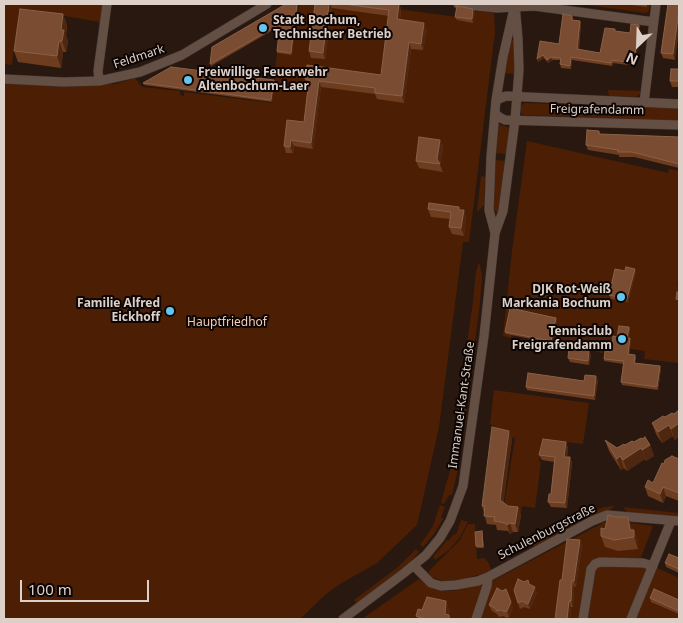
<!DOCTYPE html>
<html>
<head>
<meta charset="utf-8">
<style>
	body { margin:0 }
	#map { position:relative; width:683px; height:623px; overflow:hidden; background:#29180f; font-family:"Noto Sans",sans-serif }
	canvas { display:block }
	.frame { position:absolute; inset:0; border:5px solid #dcd0c9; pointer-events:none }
	.north { position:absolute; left:613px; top:20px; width:50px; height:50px; -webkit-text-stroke:4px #0c0503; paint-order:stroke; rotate:204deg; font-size:14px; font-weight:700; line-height:20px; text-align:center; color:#dcd0c9 }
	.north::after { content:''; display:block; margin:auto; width:18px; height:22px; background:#dcd0c9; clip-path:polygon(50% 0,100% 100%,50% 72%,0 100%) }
	.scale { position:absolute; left:20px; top:580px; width:129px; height:22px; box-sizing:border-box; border:2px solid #dcd0c9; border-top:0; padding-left:6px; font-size:15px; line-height:18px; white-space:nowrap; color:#dcd0c9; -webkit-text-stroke:4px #0c0503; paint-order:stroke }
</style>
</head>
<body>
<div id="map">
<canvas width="683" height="623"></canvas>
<div class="frame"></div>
<div class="north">N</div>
<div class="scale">100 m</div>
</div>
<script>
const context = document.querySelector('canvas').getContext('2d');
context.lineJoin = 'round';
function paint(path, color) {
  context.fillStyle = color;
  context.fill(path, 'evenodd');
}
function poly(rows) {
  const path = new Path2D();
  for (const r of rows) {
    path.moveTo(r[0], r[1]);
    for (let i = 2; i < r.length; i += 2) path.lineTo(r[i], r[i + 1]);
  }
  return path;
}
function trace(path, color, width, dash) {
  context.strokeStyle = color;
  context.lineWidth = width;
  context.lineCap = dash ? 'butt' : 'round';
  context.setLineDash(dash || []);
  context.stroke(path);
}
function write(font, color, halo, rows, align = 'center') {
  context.font = font + ' "Noto Sans",sans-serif';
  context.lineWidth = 4;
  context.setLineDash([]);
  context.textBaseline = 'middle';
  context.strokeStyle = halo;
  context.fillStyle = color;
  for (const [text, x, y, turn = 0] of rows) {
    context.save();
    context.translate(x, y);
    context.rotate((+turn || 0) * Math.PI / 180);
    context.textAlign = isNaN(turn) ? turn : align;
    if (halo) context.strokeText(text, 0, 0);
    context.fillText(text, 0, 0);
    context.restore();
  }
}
paint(poly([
	[4,4,103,4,100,22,23,9,14,44,12,65,4,64],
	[299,4,360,4,457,17,479,11,494,13,495,32,469,242,463,242,439,427,417,525,377,563,340,584,325,595,300,619,4,619,4,84,115,84,135,78,142,87,180,91,180,95,184,96,184,92,272,103,277,53,292,54],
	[579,4,650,4,649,11,646,13],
	[511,40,514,40,516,43,514,74,504,73],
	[608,90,641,91,639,95,635,97,609,96],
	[524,103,679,108,679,121,525,115,522,114,520,110,521,106],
	[499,124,510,128,507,154,495,153,498,125],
	[527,141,668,173,669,169,679,171,679,275,677,286,679,287,678,292,679,293,679,363,644,359,645,351,605,345,603,353,512,335,511,338,503,336,512,251],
	[494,160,506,161,499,211,496,212,493,209],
	[481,176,485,177,484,205,477,212],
	[479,262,482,275,480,303,458,469,452,495,449,495,444,504,441,503,450,470,473,301,476,272],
	[494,390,589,403,583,444,567,442,566,446,542,445,539,461,541,462,535,508,522,506,521,513,503,511,515,438,497,435,497,428,490,424],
	[440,505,445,507,441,517,443,519,434,534,423,547,420,545,433,526],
	[615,506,610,510,535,548,532,543,577,517,604,507],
	[623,507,679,513,679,517,627,512],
	[461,520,468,522,460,537,450,549,435,560,433,557,447,540,448,541,454,534,456,535],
	[616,521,653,526,640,560,679,578,679,619,362,619,419,579,431,588,441,591,453,591,488,583,605,522],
	[468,524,475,524,477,559,484,558,488,562,492,571,453,582,446,582,432,577,428,572,460,540],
	[416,549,419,552,411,561,357,603,354,600,398,567]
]), '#4c1f04');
const minor = poly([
	[458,4,497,8,534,6,654,22],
	[4,79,63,82,99,81,140,72,182,55,267,4],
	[99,81,98,71,107,4],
	[496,100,506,96,679,104],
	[644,103,656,4],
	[495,113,499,117,505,120,679,125],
	[495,233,489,210,491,157,496,100,503,57,513,13],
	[414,566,431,583,441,586,456,585,478,581,488,577,592,521,607,515,679,521],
	[343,619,404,573,426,555,440,538,450,521,463,486,484,336,495,233,503,211,515,120,519,70,518,39,515,4],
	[476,619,487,586,488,577],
	[583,619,591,569,595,564,600,562,643,563,653,566],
	[631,619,671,521]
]);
trace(minor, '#3e312c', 10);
trace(minor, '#644f44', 9);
paint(poly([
	[286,4,298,4,292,55,277,53,277,51,280,26,211,66,210,64],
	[315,4,399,4,401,9,400,20,427,29,423,50,411,49,404,103,377,99,375,94,321,87,313,149,294,146,293,153,286,153,284,146,304,122,308,86,307,85,305,79,381,75,389,16,332,8,325,59,311,58,309,51],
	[623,4,647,4,647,7],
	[668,4,675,60,663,58,661,53],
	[473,9,475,12,473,23,457,20,455,17],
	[63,14,67,25,66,35,68,42,66,52,63,52,61,68,18,62,14,51],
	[572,16,573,20,580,21,581,24,579,50,600,53,616,32,630,33,639,25,640,28,635,66,613,63,612,66,572,60,571,69,561,68,560,64,561,60,552,60,548,63,544,58,538,62,537,59,559,44],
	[679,69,679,87,672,87,670,81],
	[274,80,275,82,272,102,144,85,143,83],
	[599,131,600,134,679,137,679,168,634,157,619,157,619,155,588,150,586,145],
	[440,140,443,148,440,165,443,172,419,168,416,161],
	[428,209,464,210,466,218,464,236,452,234,449,227,450,219,431,217],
	[625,271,636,272,628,302,611,299,609,295],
	[556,318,557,320,552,343,506,334,505,332],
	[629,327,630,329,628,338,631,341,629,354,635,355,636,358,635,363,660,366,661,369,658,390,622,385,621,382,623,364,604,361,604,359,611,352,617,337],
	[591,355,589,365,570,362,568,358],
	[598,380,595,400,527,390,526,387],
	[679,410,679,437,675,440,673,436,662,443,656,434,652,423,674,414],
	[512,439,503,502,508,506,518,507,521,515,518,532,513,532,510,534,508,531,497,530,496,525,487,524,482,506],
	[642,439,650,445,654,456,646,461,645,459,627,471,624,468,621,470,609,451,605,440,617,448],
	[566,442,568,448,567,457,570,457,572,463,567,508,551,507,548,502,551,494,554,462,542,460,539,455],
	[679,459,679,501,666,496,663,503,648,496,645,487,653,483,664,464],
	[632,528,638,541,638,549,618,551,605,547,601,536],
	[482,531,484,548,477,548,476,546],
	[582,545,576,587,574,586,573,607,571,607,570,619,555,619,562,580],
	[679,558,679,573,666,567,665,563],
	[529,584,537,592,530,609,524,607,520,609,514,590],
	[650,598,679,600,679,614,651,602],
	[446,601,450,612,450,616,451,619,418,619,416,616],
	[489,605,513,607,509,617,507,618,503,616,499,617,497,614,492,611]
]), '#6e3c1f');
paint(poly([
	[297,4,298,4,292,55,291,53],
	[329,4,330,4,332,8,325,59,323,53],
	[399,4,401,9,399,26,397,19],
	[473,9,475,12,473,23,472,19],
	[679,10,679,31,675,60,673,54],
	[63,14,67,25,66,35,68,42,66,52,62,41,61,30],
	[580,21,581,24,578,53,577,49],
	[424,23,427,29,423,50,421,44],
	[639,25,640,28,635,66,634,63],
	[59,41,63,52,61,68,57,56],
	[409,42,411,49,404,103,402,96],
	[543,55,544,58,538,62,537,59],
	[551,57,552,60,548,63,547,60],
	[571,57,572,60,571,69,570,66],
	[274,80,275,82,272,102,271,100],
	[319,81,321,87,313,149,311,143],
	[291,140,294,146,293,153,290,147],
	[440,140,443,148,440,165,437,159],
	[464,210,466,218,464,236,461,228],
	[635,269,636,272,628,302,627,299],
	[556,318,557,320,552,343,551,341],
	[630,338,631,341,628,357,628,354],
	[589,351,591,355,589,365,588,361],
	[660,366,661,369,658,390,657,387],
	[596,376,598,380,595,400,594,396],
	[679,423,679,437,675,440,671,429],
	[669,425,673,436,662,443,658,432],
	[509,431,512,439,503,508,500,500],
	[566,442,568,448,566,462,564,457],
	[650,445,654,456,646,461,642,450],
	[641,448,645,459,627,471,623,460],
	[620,456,624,468,621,470,617,459],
	[570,457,572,463,567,508,565,503],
	[663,487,666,496,663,503,660,494],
	[518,507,521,515,518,532,515,524],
	[628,517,632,528,634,537,630,530],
	[510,523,513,532,510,534,507,525],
	[634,530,638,541,638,549,634,537],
	[580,540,582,545,576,587,574,581],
	[572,581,574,586,573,607,571,601],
	[535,587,537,592,530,609,528,604],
	[446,601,450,612,450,616,451,619,447,619,445,614],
	[569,601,571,607,570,619,567,619],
	[511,602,513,607,509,617,507,611]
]), '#4e2711');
const building = poly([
	[286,4,297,4,291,53,277,51,280,24,210,64,212,47,286,4],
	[315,4,329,4,323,53,309,51,315,4],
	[343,4,399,4,397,19,424,23,421,44,409,42,402,96,375,93,375,88,319,81,311,143,291,140,290,147,284,146,287,120,304,122,309,80,305,79,307,65,381,75,389,10,343,4],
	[668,4,679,4,679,10,673,54,661,53,668,4],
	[457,6,473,9,472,19,455,17,457,6],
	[20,9,63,14,61,30,64,30,62,41,59,41,57,56,14,51,20,9],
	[563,14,572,16,572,20,580,21,577,49,600,53,605,28,615,29,615,31,630,33,631,24,639,25,634,63,611,60,611,63,571,57,570,66,560,64,561,58,551,57,547,60,543,55,537,59,540,41,559,44,563,14],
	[171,67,274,80,271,100,143,83,171,67],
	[671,69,679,69,679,81,670,81,671,69],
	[587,130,599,131,599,134,679,137,679,151,678,151,679,164,632,152,618,152,618,150,586,145,587,130],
	[419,137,440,140,437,159,440,164,416,161,419,137],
	[429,203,459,207,459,210,464,210,461,228,449,227,451,212,428,209,429,203],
	[626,267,635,269,627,299,609,295,615,269,625,271,626,267],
	[677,292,679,293,679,300,676,299,677,292],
	[510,308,556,318,551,341,505,332,510,308],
	[619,326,629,327,627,338,630,338,628,354,635,355,634,363,660,366,657,387,621,382,624,361,604,359,605,351,611,352,613,336,617,337,619,326],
	[569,348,589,351,588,361,568,358,569,348],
	[528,373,584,381,585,375,596,376,594,396,526,387,528,373],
	[679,410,679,423,671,429,669,425,658,432,652,423,663,416,665,417,672,413,674,414,679,410],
	[492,427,509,431,500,500,508,506,518,507,515,524,510,523,507,525,505,523,494,521,495,517,484,516,485,506,482,506,492,427],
	[645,437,650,445,642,450,641,448,623,460,620,456,617,459,605,440,617,448,624,444,625,445,632,441,634,442,641,438,642,439,645,437],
	[543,439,566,442,564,457,570,457,565,503,548,502,549,494,551,494,555,457,539,455,543,439],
	[672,456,679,459,679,493,663,487,660,494,645,487,648,480,653,483,662,463,664,464,665,460,672,456],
	[608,515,615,517,628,517,630,530,634,530,634,537,614,540,601,536,601,528,605,529,608,515],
	[482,531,483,546,476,546,475,532,482,531],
	[567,539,580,540,574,581,572,581,571,601,569,601,567,619,555,619,560,580,562,580,567,539],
	[669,554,679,558,679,569,665,563,669,554],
	[518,579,524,582,528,580,529,584,535,587,528,604,522,601,518,603,514,590,518,579],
	[497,588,502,591,506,589,511,602,507,611,505,612,501,610,497,611,495,608,489,605,497,588],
	[654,589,679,600,679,611,650,598,654,589],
	[427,597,446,601,445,614,449,615,449,619,425,619,416,616,418,609,422,610,427,597]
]);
paint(building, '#7a4c31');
trace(building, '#896149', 1);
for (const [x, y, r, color] of [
	[263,28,5,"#64c5ee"],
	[188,80,5,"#64c5ee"],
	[621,297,5,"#64c5ee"],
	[170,311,5,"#64c5ee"],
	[622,339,5,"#64c5ee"]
]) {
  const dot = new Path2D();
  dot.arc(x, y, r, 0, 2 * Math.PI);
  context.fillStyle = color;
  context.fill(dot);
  trace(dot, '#0c0503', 2);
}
write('bold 12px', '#dcd0c9', '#0c0503', [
	["Stadt Bochum,",273,21,"left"],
	["Technischer Betrieb",273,35,"left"],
	["Freiwillige Feuerwehr",198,73,"left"],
	["Altenbochum-Laer",198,87,"left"],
	["DJK Rot-Weiß",611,290],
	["Markania Bochum",611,304],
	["Familie Alfred",160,304],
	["Eickhoff",160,318],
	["Tennisclub",612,332],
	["Freigrafendamm",612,346]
], 'right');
write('12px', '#dcd0c9', '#0c0503', [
	["Feldmark",139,57,-18],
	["Freigrafendamm",597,110,1],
	["Immanuel-Kant-Straße",462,405,-82],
	["Schulenburgstraße",547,532,-27]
]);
write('12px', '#f7cdb8', '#0c0503', [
	["Hauptfriedhof",227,323]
]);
</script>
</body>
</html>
